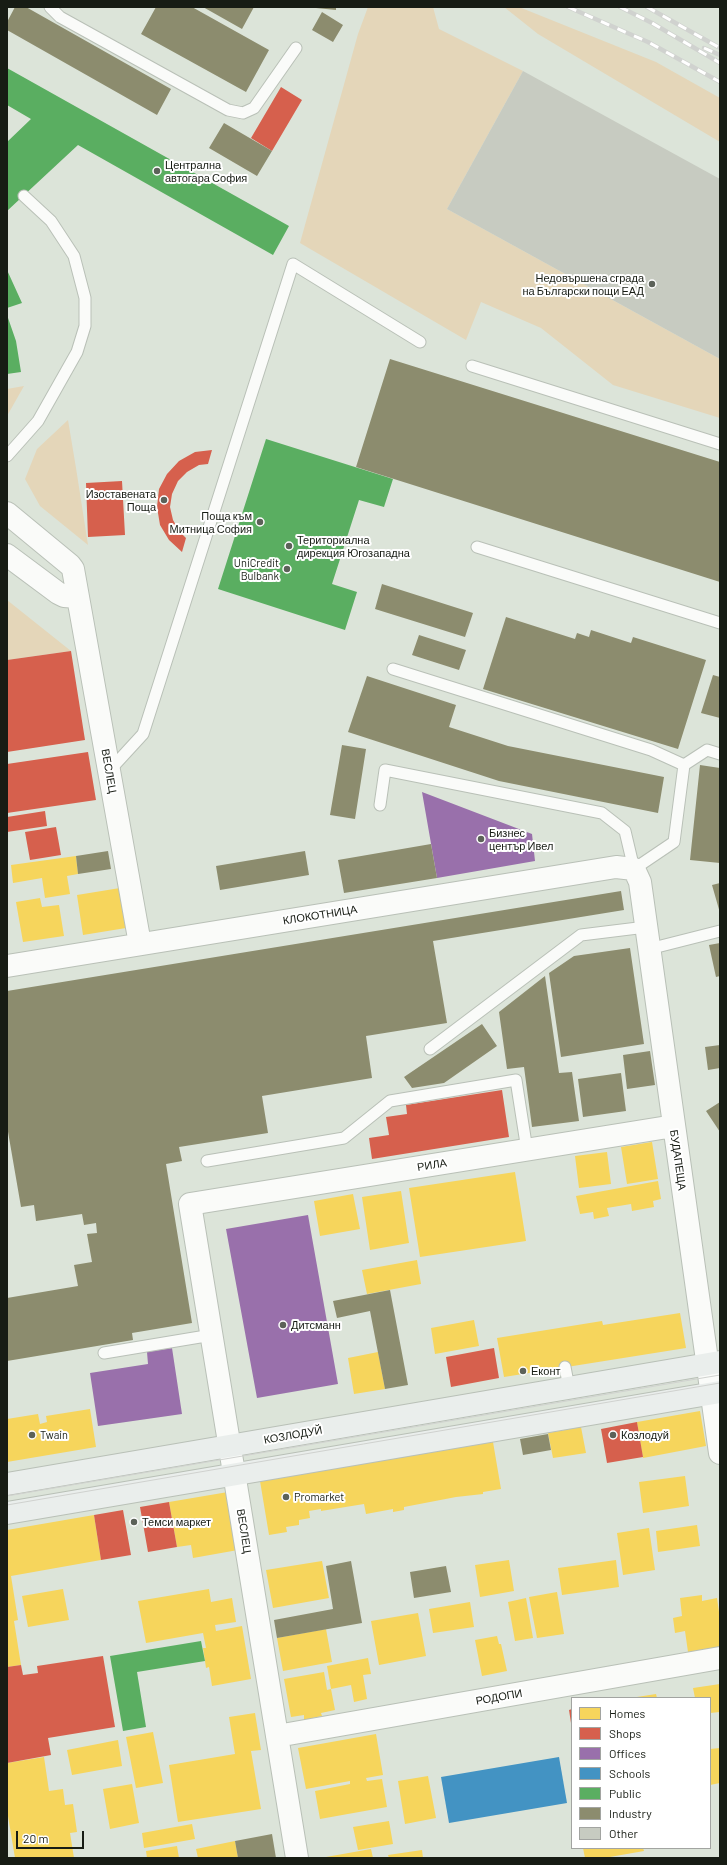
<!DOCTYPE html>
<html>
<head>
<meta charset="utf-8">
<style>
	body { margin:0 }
	#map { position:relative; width:727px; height:1865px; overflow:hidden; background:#dce4d9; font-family:Barlow,sans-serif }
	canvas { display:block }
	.frame { position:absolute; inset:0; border:8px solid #171c14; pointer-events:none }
	.legend { position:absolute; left:571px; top:1697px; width:140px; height:152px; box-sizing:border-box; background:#fff; border:1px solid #a2a4a1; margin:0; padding:5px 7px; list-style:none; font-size:12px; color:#171c14 }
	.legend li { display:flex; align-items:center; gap:8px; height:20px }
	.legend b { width:20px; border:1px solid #a2a4a1 }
	.scale { position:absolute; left:16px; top:1831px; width:68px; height:18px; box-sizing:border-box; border:2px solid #171c14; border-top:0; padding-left:5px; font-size:12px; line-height:14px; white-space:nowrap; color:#171c14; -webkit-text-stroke:3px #fff; paint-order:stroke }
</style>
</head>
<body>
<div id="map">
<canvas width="727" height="1865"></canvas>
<div class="frame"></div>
<ul class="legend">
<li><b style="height:11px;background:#f6d55c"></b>Homes</li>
<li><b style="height:11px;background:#d6604d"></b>Shops</li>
<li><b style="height:11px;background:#9970ab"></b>Offices</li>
<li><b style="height:11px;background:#4393c3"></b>Schools</li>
<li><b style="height:11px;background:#5aae61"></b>Public</li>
<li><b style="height:11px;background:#8c8c6e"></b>Industry</li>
<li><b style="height:11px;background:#c7cbc1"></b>Other</li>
</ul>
<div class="scale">20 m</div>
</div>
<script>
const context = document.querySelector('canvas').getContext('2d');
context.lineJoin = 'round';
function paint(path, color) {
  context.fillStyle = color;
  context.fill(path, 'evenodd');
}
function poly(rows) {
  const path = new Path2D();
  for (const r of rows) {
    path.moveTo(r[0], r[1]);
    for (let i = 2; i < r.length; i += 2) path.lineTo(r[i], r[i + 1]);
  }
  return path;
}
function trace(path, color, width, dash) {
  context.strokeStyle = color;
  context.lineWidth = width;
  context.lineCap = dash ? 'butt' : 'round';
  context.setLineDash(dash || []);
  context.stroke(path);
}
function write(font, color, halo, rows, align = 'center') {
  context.font = font + ' Barlow,sans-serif';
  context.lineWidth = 4;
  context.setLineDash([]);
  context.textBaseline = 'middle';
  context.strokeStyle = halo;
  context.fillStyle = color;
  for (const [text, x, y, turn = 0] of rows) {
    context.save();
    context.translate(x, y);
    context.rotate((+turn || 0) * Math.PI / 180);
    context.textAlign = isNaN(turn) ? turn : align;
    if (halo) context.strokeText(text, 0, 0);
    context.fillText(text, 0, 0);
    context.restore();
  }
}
paint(poly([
	[368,7,433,7,439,29,523,71,447,209,720,359,720,418,613,385,541,328,481,302,466,340,300,243,358,34],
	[504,7,519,7,656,62,720,98,720,142,538,34],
	[24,386,7,416,7,389],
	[68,420,76,468,88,545,40,506,25,479,37,449],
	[7,600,71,651,7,660]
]), '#e4d6b9');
paint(poly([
	[76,856,78,874,67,876,70,894,45,898,42,878,13,883,11,865],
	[120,888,126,928,83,935,77,895],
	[40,898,42,907,59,905,64,936,23,942,16,902],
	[652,1142,658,1179,627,1184,621,1147],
	[607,1152,611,1184,579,1188,575,1156],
	[515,1172,526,1241,420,1257,409,1188],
	[658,1181,661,1199,653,1201,654,1207,632,1211,631,1204,607,1208,609,1216,594,1219,593,1212,580,1214,576,1196],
	[401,1191,409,1243,370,1250,362,1197],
	[353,1194,360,1229,320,1236,314,1201],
	[417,1260,421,1284,367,1294,362,1270],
	[680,1313,686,1348,504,1377,497,1338,602,1321,603,1325],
	[474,1320,479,1346,435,1354,431,1328],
	[378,1352,385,1389,354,1394,348,1358],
	[90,1409,96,1447,7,1462,7,1419,38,1414,40,1424,47,1422,46,1416],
	[700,1411,706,1446,643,1458,637,1422],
	[581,1427,586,1453,553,1458,548,1433],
	[493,1442,501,1489,483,1492,483,1494,456,1497,404,1507,404,1510,393,1512,393,1509,366,1514,364,1504,321,1511,321,1509,309,1511,310,1518,299,1520,299,1525,286,1527,287,1532,269,1535,260,1481],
	[685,1476,689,1506,643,1513,639,1482],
	[228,1492,238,1550,193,1558,191,1545,177,1547,169,1502],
	[94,1515,101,1560,11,1576,18,1620,14,1621,21,1665,7,1667,7,1530],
	[697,1525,700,1546,658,1552,656,1531],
	[649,1528,655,1570,623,1575,617,1533],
	[509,1560,514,1591,480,1597,475,1565],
	[616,1560,619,1587,562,1595,558,1568],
	[322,1561,329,1598,273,1608,266,1570],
	[63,1589,69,1620,28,1627,22,1596],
	[209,1589,211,1602,232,1598,236,1622,215,1625,216,1631,242,1626,251,1679,212,1686,209,1667,206,1668,205,1661,203,1648,206,1648,203,1633,146,1643,138,1601],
	[557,1592,564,1634,537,1638,529,1597],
	[702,1595,702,1601,717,1598,720,1619,720,1647,688,1652,685,1631,675,1633,673,1618,682,1616,680,1598],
	[526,1598,533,1638,515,1641,508,1602],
	[470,1602,474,1627,433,1633,429,1609],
	[418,1613,426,1656,379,1665,371,1621],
	[326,1629,332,1662,283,1671,277,1638],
	[497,1636,499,1644,501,1644,507,1671,482,1676,475,1640],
	[368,1658,371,1674,363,1675,367,1699,354,1702,351,1685,331,1689,327,1666],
	[324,1672,327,1690,331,1689,335,1710,321,1713,322,1716,304,1720,304,1715,291,1717,284,1679],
	[720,1684,720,1712,710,1713,710,1698,695,1698,693,1688],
	[656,1694,657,1698,637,1698,637,1697],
	[255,1713,261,1750,251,1751,261,1809,178,1822,169,1765,235,1754,229,1717],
	[153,1732,163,1783,136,1788,126,1737],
	[376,1734,383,1775,366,1778,367,1781,382,1779,387,1807,320,1819,315,1791,350,1784,350,1781,306,1789,298,1748],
	[118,1740,122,1766,72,1775,67,1750],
	[720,1748,720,1783,710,1785,710,1749],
	[44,1757,49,1791,63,1789,65,1805,73,1804,77,1832,70,1833,74,1858,15,1858,7,1810,7,1763],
	[428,1776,436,1818,405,1824,398,1781],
	[132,1784,139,1823,110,1829,103,1789],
	[389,1821,393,1844,358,1850,353,1827],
	[192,1824,195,1839,144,1848,142,1833],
	[235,1841,238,1858,198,1858,196,1849],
	[177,1846,179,1858,147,1858,146,1851],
	[583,1848,643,1848,644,1851,604,1858,585,1858],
	[371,1849,373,1858,326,1858,326,1857],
	[422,1850,423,1858,389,1858,388,1855]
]), '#f6d55c');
paint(poly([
	[281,87,302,100,272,151,251,138],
	[212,450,208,464,199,465,187,472,178,481,172,494,170,507,173,520,180,532,186,538,182,552,169,540,160,525,157,507,159,489,167,474,179,461,195,452],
	[122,481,125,535,88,537,86,483],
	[71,651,85,740,7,752,7,660],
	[88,752,96,800,7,813,7,764],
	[45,811,47,826,7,832,7,817],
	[56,827,61,855,30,860,25,832],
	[502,1090,509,1137,372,1159,369,1138,389,1135,386,1117,407,1114,406,1105],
	[494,1348,499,1378,451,1387,446,1357],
	[637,1422,643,1457,607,1463,601,1429],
	[169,1502,177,1547,148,1552,140,1507],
	[123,1510,131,1555,101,1560,94,1515],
	[103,1656,115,1727,48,1738,51,1755,7,1763,7,1667,21,1665,23,1675,38,1673,37,1666],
	[572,1709,572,1723,571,1723,569,1710]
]), '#d6604d');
paint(poly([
	[422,792,532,834,535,861,437,878],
	[308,1215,338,1384,257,1398,226,1229],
	[172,1348,182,1414,98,1426,90,1373,148,1364,147,1352]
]), '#9970ab');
paint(poly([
	[559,1757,567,1803,449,1823,441,1777]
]), '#4393c3');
paint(poly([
	[7,68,289,226,273,255,78,145,7,211,7,142,31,119,7,105],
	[7,270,22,303,7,308],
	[7,315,16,341,21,372,7,374],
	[266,439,393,479,384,507,359,500,332,584,357,592,345,630,218,589],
	[201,1641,205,1661,137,1672,146,1727,123,1731,110,1656]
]), '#5aae61');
paint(poly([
	[15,7,26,7,171,89,157,115,7,30,7,22],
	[156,7,192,7,269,50,246,92,141,34],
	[203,7,254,7,242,29],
	[306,7,336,7,336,10],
	[322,12,343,25,333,42,312,30],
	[224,123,272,151,257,176,209,148],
	[390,359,720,462,720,582,356,467],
	[382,584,473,613,465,637,375,609],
	[506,617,575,639,577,633,589,637,591,630,631,643,633,637,706,660,678,749,483,689],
	[419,635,466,650,459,670,412,655],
	[713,675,720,677,720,718,701,713],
	[367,676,456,705,449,727,508,746,664,777,658,813,499,781,348,732],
	[342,745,366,749,355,819,330,815],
	[700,765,720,768,720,863,690,860],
	[431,844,437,878,344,893,338,860],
	[108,851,111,869,78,874,76,856],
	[305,851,309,875,220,890,216,866],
	[720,883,720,913,712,885],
	[621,891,624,910,433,941,447,1023,366,1036,372,1078,262,1096,268,1133,179,1147,182,1161,166,1164,192,1323,132,1333,133,1340,7,1361,7,1298,78,1286,74,1265,92,1262,87,1234,97,1233,96,1223,84,1225,82,1214,36,1221,34,1205,21,1207,7,1126,7,991],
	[720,943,720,976,716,977,709,945],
	[630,948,644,1044,561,1057,549,973,574,956],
	[545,976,559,1073,572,1072,579,1121,532,1127,524,1067,507,1069,499,1012],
	[482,1024,497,1046,444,1083,412,1088,404,1077],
	[720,1045,720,1068,708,1070,705,1047],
	[650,1051,655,1085,627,1089,623,1055],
	[621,1073,626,1111,583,1117,578,1079],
	[720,1102,720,1132,706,1111],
	[390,1290,408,1385,385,1389,370,1311,337,1318,333,1301],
	[548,1434,551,1450,523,1455,520,1439],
	[351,1561,362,1623,277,1638,274,1620,333,1609,326,1566],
	[446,1566,451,1592,414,1598,410,1572],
	[272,1834,276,1858,238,1858,235,1841]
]), '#8c8c6e');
paint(poly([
	[523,71,720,179,720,359,447,209]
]), '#c7cbc1');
const service = poly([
	[50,7,60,17,228,110,243,113,254,108,296,48],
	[472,366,720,444],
	[7,456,38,421,77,352,85,326,85,298,74,256,51,221,24,196],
	[477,547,720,623],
	[393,669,651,750,684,765],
	[109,771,143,734,293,264,420,342],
	[380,805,385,770,602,813,625,831,634,869,674,842,684,765,707,750,720,754],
	[649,949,720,931],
	[430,1049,581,935,646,927],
	[207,1161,344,1138,390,1101,516,1080,527,1150],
	[104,1353,212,1335],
	[565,1367,569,1388]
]);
const minor = poly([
	[7,513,70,565,73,569,140,944],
	[7,555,58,593,64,596,77,597],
	[7,966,616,867,634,869,640,882,720,1453],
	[277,1736,720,1658],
	[297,1858,190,1204,674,1126]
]);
const secondary = poly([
	[7,1484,720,1362],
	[7,1513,720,1392]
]);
trace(service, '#b9c0b7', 13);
trace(minor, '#b9c0b7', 24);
trace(secondary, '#b9c0b7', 24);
trace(service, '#fafbf9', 11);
trace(minor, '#fafbf9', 22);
trace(secondary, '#eaeeec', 22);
trace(poly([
	[7,1496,720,1375],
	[7,1505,720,1383]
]), '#d0d2cf', 1);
const rail = poly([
	[568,7,648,42,720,82],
	[620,7,652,23,720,63],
	[647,7,720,48],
	[704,48,720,55]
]);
trace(rail, '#d0d2cf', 4.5);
trace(rail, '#fff', 3, [9]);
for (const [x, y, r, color] of [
	[157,171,4,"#5c6259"],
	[652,284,4,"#5c6259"],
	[164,500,4,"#5c6259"],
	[260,522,4,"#5c6259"],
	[289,546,4,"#5c6259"],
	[287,569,4,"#5c6259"],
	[481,839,4,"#5c6259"],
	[283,1325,4,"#5c6259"],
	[523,1371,4,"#5c6259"],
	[32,1435,4,"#5c6259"],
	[613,1435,4,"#5c6259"],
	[286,1497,4,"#5c6259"],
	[134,1522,4,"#5c6259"]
]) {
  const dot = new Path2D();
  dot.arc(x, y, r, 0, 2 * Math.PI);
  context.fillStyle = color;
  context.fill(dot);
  trace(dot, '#fff', 1.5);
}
write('11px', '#171c14', '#fff', [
	["Централна",165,165],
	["автогара София",165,178],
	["Недовършена сграда",644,278,"right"],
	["на Български пощи ЕАД",644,291,"right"],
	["Изоставената",156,494,"right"],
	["Поща",156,507,"right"],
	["Поща към",252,516,"right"],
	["Митница София",252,529,"right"],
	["Териториална",297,540],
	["дирекция Югозападна",297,553],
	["UniCredit",279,563,"right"],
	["Bulbank",279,576,"right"],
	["Бизнес",489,833],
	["център Ивел",489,846],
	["Дитсманн",291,1325],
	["Еконт",531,1371],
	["Twain",40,1435],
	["Козлодуй",621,1435],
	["Promarket",294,1497],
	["Темси маркет",142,1522]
], 'left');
write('11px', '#171c14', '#fff', [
	["ВЕСЛЕЦ",109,771,80],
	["КЛОКОТНИЦА",320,915,-9],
	["БУДАПЕЩА",678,1160,82],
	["РИЛА",432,1165,-9],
	["КОЗЛОДУЙ",293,1435,-10],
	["ВЕСЛЕЦ",244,1531,81],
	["РОДОПИ",499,1697,-10]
]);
</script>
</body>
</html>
